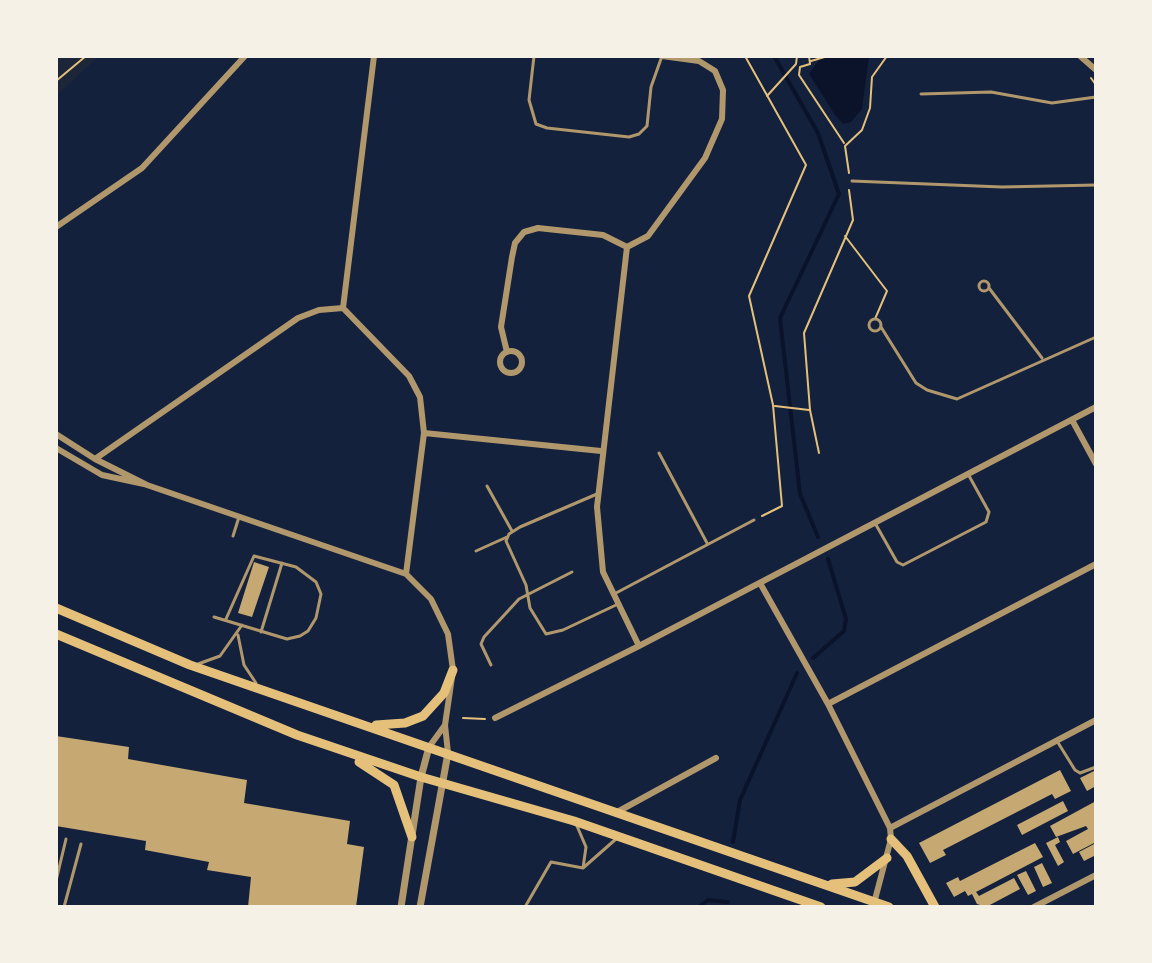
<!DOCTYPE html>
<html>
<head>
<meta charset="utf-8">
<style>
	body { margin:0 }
	#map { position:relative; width:1152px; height:963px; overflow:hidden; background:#14213d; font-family:"Sofia Sans Condensed",sans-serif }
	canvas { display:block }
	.frame { position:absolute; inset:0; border:58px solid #f6f1e7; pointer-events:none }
</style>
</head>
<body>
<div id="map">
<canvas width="1152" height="963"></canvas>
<div class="frame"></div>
</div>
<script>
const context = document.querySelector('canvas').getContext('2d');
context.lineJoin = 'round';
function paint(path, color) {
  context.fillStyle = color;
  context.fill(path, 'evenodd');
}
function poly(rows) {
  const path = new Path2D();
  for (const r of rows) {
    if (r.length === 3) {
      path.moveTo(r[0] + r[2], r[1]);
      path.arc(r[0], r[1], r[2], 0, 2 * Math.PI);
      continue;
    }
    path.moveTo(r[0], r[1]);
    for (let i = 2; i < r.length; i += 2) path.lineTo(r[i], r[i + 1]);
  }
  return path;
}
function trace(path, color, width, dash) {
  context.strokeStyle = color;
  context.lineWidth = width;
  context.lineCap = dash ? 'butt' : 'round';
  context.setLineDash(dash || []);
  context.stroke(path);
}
paint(poly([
	[56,56,99,56,56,96]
]), '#1d2539');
paint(poly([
	[822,56,869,56,862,109,851,122,843,124,835,115,809,74]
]), '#0b132b');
trace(poly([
	[774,56,818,133,839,194,780,318,800,494,818,537],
	[813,658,844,631,846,619,828,559],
	[733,842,740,800,797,673],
	[699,907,708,900,728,902]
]), '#0b132b', 4);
paint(poly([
	[254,562,269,567,252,617,238,613],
	[56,736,129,747,128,759,247,780,244,803,350,821,347,844,364,847,356,907,248,907,251,877,207,870,209,862,145,850,146,841,56,826],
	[1060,770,1071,791,1055,799,1052,794,943,850,946,855,930,863,919,843],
	[1096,770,1096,786,1087,791,1080,778],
	[1063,801,1068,811,1022,835,1017,825],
	[1096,801,1096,842,1073,854,1066,841,1088,829,1086,826,1056,837,1050,826],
	[1058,837,1060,842,1055,845,1064,862,1058,866,1046,843],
	[1035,843,1043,857,976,892,979,896,1014,878,1020,889,986,907,977,904,972,894,968,896,965,891,954,897,946,883,958,877,960,881],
	[1096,843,1096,855,1084,861,1079,852],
	[1042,863,1052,883,1043,887,1034,867],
	[1026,871,1036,891,1028,895,1017,875]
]), '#c6a872');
trace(poly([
	[745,56,806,165,749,296,773,405,782,506,762,516],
	[811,61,828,56],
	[800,67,799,75,844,143],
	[800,67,810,64,809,56],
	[1091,78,1096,85],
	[56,81,86,56],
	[767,96,796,64,797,56],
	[849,173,845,146,862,130,870,108,872,77,887,56],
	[845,236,887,291,875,319],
	[775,406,809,410],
	[819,453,810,410,804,333,853,220,849,190],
	[463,718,485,719]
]), '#e5c07b', 2);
trace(poly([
	[534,56,529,100,536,124,547,128,629,137,639,134,647,126,651,87,662,56],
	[921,94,991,92,1052,103,1096,97],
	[852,181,1002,187,1096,185],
	[984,286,5],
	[989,288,1042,358],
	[875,325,6],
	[881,327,916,383,927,390,957,399,1096,337],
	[659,453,707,543],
	[487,486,512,531],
	[597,494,520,527,509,534,506,541,526,585,530,608,546,634,563,630,616,605],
	[875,523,897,562,903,565,986,522,989,512,968,474],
	[233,536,239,517],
	[476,551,507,537],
	[616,593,754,520],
	[214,617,287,639,300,636,308,631,316,618,321,594,316,582,296,567,254,556,226,619],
	[261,632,282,563],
	[238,635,244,665,256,683],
	[198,664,220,656,242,625],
	[491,665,481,644,484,637,519,599,572,572],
	[1057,741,1075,770,1080,773,1096,767],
	[577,826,586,847,583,868],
	[56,881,66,839],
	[64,907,81,844],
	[525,907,551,862,583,868,616,839]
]), '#b1986c', 3);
trace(poly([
	[1080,56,1096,70],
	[56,227,142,168,245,56],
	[627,247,597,507,603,572,639,646],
	[627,247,648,236,705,158,722,119,723,90,715,71,699,61,662,56],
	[343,308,409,376,420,397,424,433,406,574],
	[343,308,374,56],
	[511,362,11],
	[507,352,501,327,512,257,515,243,524,232,538,228,603,235,627,247],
	[1072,420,1096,464],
	[424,433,601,451],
	[56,434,95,459,147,485,406,574,431,599,448,634,453,670,445,725,448,753],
	[56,448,102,475,144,484],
	[95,459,298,318,319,310,343,308],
	[760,583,828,704,890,828,891,839,873,907],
	[828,704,1096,564],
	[495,718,639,646,1096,407],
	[429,747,445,725],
	[619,811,716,758],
	[890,828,1096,720],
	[1034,907,1096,875]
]), '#b1986c', 6);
trace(poly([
	[401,907,421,777,429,747],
	[420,907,448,753]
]), '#b1986c', 7);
trace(poly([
	[56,608,190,665,889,907],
	[56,634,297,735,421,777,574,821,821,907],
	[376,725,405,723,423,716,444,693,453,670],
	[359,762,394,785,412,837],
	[891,839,907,856,935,907],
	[832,884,855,882,887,858]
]), '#e5c07b', 9);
</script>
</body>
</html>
